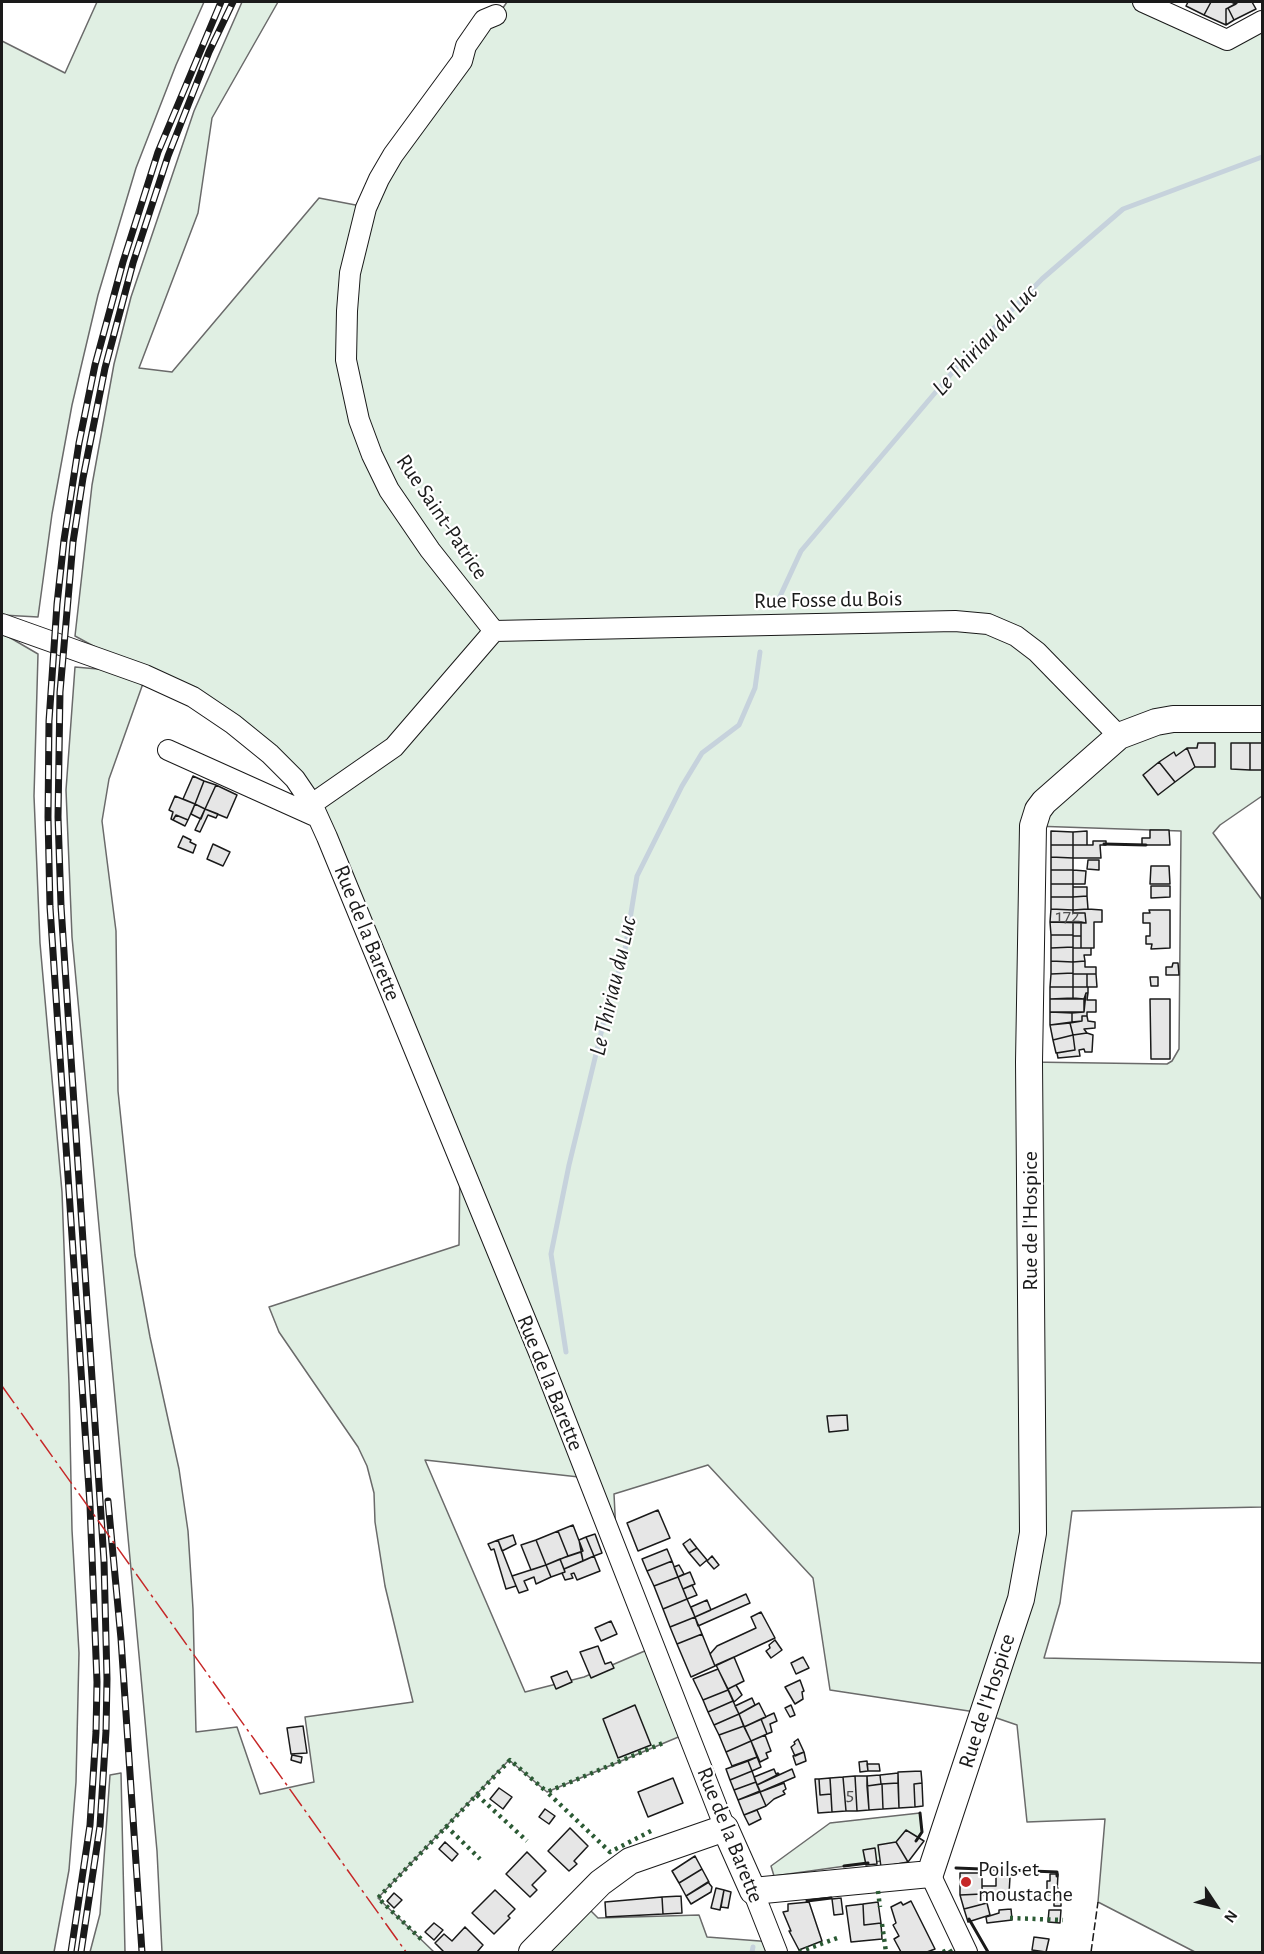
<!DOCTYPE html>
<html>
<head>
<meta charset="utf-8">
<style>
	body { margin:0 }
	#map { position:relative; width:1264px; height:1954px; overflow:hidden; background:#fff; font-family:"Alegreya Sans",sans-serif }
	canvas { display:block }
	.frame { position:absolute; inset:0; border:3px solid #1a1a1a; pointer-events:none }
	.north { position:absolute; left:1186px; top:1876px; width:60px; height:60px; -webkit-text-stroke:4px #fff; paint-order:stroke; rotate:125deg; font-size:16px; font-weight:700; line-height:24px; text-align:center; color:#1a1a1a }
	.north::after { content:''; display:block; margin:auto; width:21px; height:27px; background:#1a1a1a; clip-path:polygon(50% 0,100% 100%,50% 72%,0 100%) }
</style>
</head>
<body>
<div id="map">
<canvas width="1264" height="1954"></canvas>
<div class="frame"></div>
<div class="north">N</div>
</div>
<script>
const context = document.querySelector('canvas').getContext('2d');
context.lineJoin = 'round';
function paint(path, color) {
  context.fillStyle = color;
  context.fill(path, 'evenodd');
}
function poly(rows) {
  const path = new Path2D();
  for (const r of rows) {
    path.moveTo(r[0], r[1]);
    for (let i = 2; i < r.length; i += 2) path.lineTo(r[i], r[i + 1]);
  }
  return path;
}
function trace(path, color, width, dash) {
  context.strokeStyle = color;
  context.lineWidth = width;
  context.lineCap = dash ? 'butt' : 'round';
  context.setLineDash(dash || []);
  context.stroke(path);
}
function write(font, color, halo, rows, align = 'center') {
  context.font = font + ' "Alegreya Sans",sans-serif';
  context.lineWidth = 4.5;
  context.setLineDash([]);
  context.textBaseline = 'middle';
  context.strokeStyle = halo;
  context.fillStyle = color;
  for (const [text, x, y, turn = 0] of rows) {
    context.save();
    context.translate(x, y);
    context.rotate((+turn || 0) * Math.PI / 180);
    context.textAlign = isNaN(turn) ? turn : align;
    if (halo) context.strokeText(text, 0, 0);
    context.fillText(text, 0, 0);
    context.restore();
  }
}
const green = poly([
	[97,2,204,2,176,65,136,168,98,295,72,405,52,514,38,617,2,615,2,41,65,73,97,2],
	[242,2,278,2,212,118,198,213,139,368,172,372,319,198,366,207,507,2,1143,2,1227,40,1262,21,1262,796,1220,825,1213,833,1262,900,1262,1507,1072,1511,1060,1603,1044,1658,1262,1663,1262,1952,1195,1952,1098,1902,1105,1819,1027,1822,1017,1725,982,1713,830,1690,813,1578,708,1465,614,1494,617,1553,588,1478,425,1460,525,1692,584,1677,654,1647,688,1733,547,1792,509,1760,378,1898,434,1952,162,1952,157,1851,139,1655,72,937,66,790,75,667,143,673,75,636,92,485,114,364,131,297,194,111,242,2],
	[146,675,295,779,460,1161,459,1245,269,1307,279,1332,358,1447,367,1466,374,1493,375,1522,385,1586,413,1702,305,1717,314,1782,260,1794,237,1727,196,1732,193,1609,188,1531,179,1469,150,1337,135,1255,118,1091,116,931,102,821,109,779,146,675],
	[1033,826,1181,831,1179,1049,1172,1061,1167,1064,1029,1062,1033,826],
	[2,633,38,654,34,796,40,943,62,1192,69,1384,72,1530,79,1653,76,1782,69,1870,54,1952,2,1952,2,633],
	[121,1773,125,1952,90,1952,100,1914,110,1775,121,1773],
	[920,1813,922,1832,903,1858,774,1876,771,1866,830,1823,920,1813],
	[590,1910,598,1918,699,1915,707,1937,773,1942,777,1952,549,1952,590,1910]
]);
paint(green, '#e0efe3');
trace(green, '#6a6a6a', 1.5);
trace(poly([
	[776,605,801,551,962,361,1042,279,1123,209,1262,157],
	[566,1352,551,1254,569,1165,605,1017,625,950,637,876,682,786,702,753,739,725,755,688,760,652],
	[752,1952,753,1947]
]), '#c6d2dc', 5);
const building = poly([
	[1188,2,1211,2,1204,15,1186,6,1188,2],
	[1211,2,1231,2,1236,4,1226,9,1226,25,1204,15,1211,2],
	[1236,2,1252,2,1256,9,1234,20,1228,8,1237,3,1236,2],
	[1228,8,1234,20,1226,25,1226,9,1228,8],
	[1198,743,1215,743,1215,767,1195,767,1187,748,1197,748,1198,743],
	[1231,743,1250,743,1250,770,1231,769,1231,743],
	[1250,743,1262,743,1262,770,1250,770,1250,743],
	[1187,748,1195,767,1175,782,1159,762,1174,752,1176,756,1187,748],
	[1159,762,1175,782,1158,795,1143,775,1159,762],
	[193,776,204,781,195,804,183,799,193,776],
	[204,781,216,785,205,809,195,804,204,781],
	[216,785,237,795,227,818,205,809,216,785],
	[175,796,195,804,188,820,176,815,173,820,171,819,173,812,169,810,175,796],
	[195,804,205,809,201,819,191,814,195,804],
	[205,809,218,814,216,818,208,815,200,832,195,830,205,809],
	[176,815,188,820,185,826,173,820,176,815],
	[1150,830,1169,830,1170,845,1142,845,1142,838,1150,838,1150,830],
	[1051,831,1073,832,1073,845,1051,845,1051,831],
	[1087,831,1087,845,1073,845,1073,832,1087,831],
	[183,836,191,840,190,842,196,845,193,853,178,847,183,836],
	[1093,841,1106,841,1106,845,1100,845,1101,858,1073,858,1073,845,1093,845,1093,841],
	[213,844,230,852,223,866,207,859,213,844],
	[1051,845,1073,845,1073,858,1051,857,1051,845],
	[1051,857,1073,858,1073,870,1051,870,1051,857],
	[1088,860,1099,860,1099,870,1087,869,1088,860],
	[1151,866,1169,866,1170,884,1150,884,1151,866],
	[1051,870,1073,870,1073,884,1051,884,1051,870],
	[1073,870,1086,871,1085,884,1073,884,1073,870],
	[1051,884,1073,884,1073,897,1051,897,1051,884],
	[1151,886,1170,886,1170,897,1151,898,1151,886],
	[1073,887,1087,887,1087,896,1073,897,1073,887],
	[1087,896,1088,909,1073,910,1073,897,1087,896],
	[1051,897,1073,897,1073,910,1051,909,1051,897],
	[1051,909,1073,910,1073,913,1085,913,1086,923,1050,922,1051,909],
	[1088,909,1102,910,1102,922,1094,922,1094,948,1081,948,1081,922,1086,923,1085,913,1073,913,1073,910,1088,909],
	[1149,910,1170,910,1170,948,1151,949,1152,944,1146,944,1146,936,1150,936,1150,923,1143,923,1143,913,1150,913,1149,910],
	[1050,922,1073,922,1073,935,1051,935,1050,922],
	[1073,922,1081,922,1081,936,1073,936,1073,922],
	[1051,935,1073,935,1073,947,1051,948,1051,935],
	[1073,936,1081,936,1081,948,1073,948,1073,936],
	[1051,948,1073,947,1073,962,1051,961,1051,948],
	[1073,948,1091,948,1091,955,1084,955,1085,961,1073,962,1073,948],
	[1051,961,1073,962,1073,973,1051,974,1051,961],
	[1085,961,1085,967,1096,967,1096,974,1073,974,1073,962,1085,961],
	[1173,963,1178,963,1179,975,1166,975,1166,967,1172,967,1173,963],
	[1073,973,1073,987,1050,987,1051,974,1073,973],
	[1073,974,1087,974,1087,987,1073,987,1073,974],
	[1087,974,1096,974,1097,987,1087,987,1087,974],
	[1150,977,1158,977,1158,986,1151,986,1150,977],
	[1050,987,1073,987,1073,998,1050,999,1050,987],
	[1073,987,1088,987,1088,993,1086,993,1084,999,1073,998,1073,987],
	[1086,993,1088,993,1087,1000,1096,1000,1096,1012,1087,1012,1087,1016,1082,1016,1082,1021,1072,1022,1072,1013,1084,1012,1086,993],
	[1050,999,1084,999,1084,1012,1050,1012,1050,999],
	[1150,999,1170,999,1170,1059,1151,1059,1150,999],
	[1050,1012,1072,1013,1072,1022,1050,1025,1050,1012],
	[1082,1016,1087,1016,1088,1021,1095,1022,1095,1028,1084,1029,1087,1033,1073,1035,1070,1023,1082,1021,1082,1016],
	[1070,1023,1073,1035,1053,1040,1050,1025,1070,1023],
	[1087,1033,1093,1035,1092,1052,1085,1052,1084,1049,1079,1050,1080,1056,1058,1058,1057,1053,1075,1050,1073,1035,1087,1033],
	[1073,1035,1075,1050,1056,1053,1053,1040,1073,1035],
	[847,1415,848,1430,829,1432,827,1416,847,1415],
	[658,1510,670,1538,638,1551,627,1523,658,1510],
	[573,1525,583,1551,568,1556,558,1531,573,1525],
	[558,1531,568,1556,546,1565,536,1540,558,1531],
	[595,1534,602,1553,594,1556,586,1537,595,1534],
	[513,1535,516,1544,502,1551,498,1540,513,1535],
	[586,1537,594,1556,583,1561,579,1540,586,1537],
	[690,1539,697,1548,689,1553,683,1544,690,1539],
	[498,1540,516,1586,506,1589,494,1549,491,1550,488,1544,498,1540],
	[536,1540,546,1565,531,1570,521,1545,536,1540],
	[697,1548,707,1560,700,1566,689,1553,697,1548],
	[667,1549,672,1561,647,1571,642,1559,667,1549],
	[581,1552,583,1561,564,1569,560,1559,581,1552],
	[594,1556,600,1571,577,1580,574,1573,571,1574,573,1578,565,1580,562,1573,565,1572,564,1569,594,1556],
	[712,1556,719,1565,714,1569,707,1561,712,1556],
	[560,1559,565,1572,551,1577,546,1565,560,1559],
	[672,1561,678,1577,654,1586,647,1571,672,1561],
	[546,1565,551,1577,536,1584,534,1577,524,1581,528,1590,519,1593,512,1576,546,1565],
	[679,1565,684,1574,678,1577,674,1567,679,1565],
	[690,1572,695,1584,683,1589,678,1577,690,1572],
	[678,1577,687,1599,663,1609,654,1586,678,1577],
	[692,1585,697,1595,687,1599,683,1589,692,1585],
	[746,1594,750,1603,698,1626,695,1617,746,1594],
	[687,1599,695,1617,670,1627,663,1609,687,1599],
	[707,1600,711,1610,695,1617,691,1607,707,1600],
	[761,1612,775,1638,715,1666,710,1654,717,1646,756,1628,751,1617,761,1612],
	[695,1617,702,1634,677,1644,670,1627,695,1617],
	[611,1621,617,1634,601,1641,595,1628,611,1621],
	[702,1634,715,1666,691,1677,677,1644,702,1634],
	[775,1640,782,1650,771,1658,766,1651,770,1648,769,1645,775,1640],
	[598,1646,605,1664,611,1662,614,1668,591,1678,580,1652,598,1646],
	[734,1657,744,1681,728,1689,716,1665,734,1657],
	[803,1657,809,1668,796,1674,791,1663,803,1657],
	[718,1669,728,1690,703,1700,693,1679,718,1669],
	[567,1671,572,1682,556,1689,551,1677,567,1671],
	[800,1680,804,1691,802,1692,803,1699,795,1704,785,1687,800,1680],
	[736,1685,742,1695,734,1702,728,1689,736,1685],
	[728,1690,733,1701,708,1712,703,1700,728,1690],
	[752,1698,755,1705,739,1714,735,1706,752,1698],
	[733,1701,739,1714,714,1725,708,1712,733,1701],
	[759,1703,766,1717,744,1727,739,1714,759,1703],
	[635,1705,651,1745,618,1758,603,1719,635,1705],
	[791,1705,795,1715,790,1717,785,1708,791,1705],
	[774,1713,777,1721,770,1724,772,1732,767,1734,761,1719,774,1713],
	[739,1714,744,1726,719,1735,714,1725,739,1714],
	[761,1719,767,1734,751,1741,744,1727,761,1719],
	[303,1726,307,1753,291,1754,287,1728,303,1726],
	[744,1726,751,1741,726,1752,719,1735,744,1726],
	[765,1735,771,1751,766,1753,768,1758,760,1762,751,1741,765,1735],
	[798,1739,804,1752,795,1756,791,1747,795,1744,794,1742,798,1739],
	[751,1741,757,1757,732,1766,726,1752,751,1741],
	[804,1752,806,1761,796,1765,793,1756,804,1752],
	[292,1755,302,1757,301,1763,291,1760,292,1755],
	[757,1757,761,1767,752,1771,748,1761,757,1757],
	[748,1761,752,1771,730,1780,726,1769,748,1761],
	[867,1761,868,1771,860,1772,859,1762,867,1761],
	[867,1764,879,1764,880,1771,868,1771,867,1764],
	[774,1769,776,1774,778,1773,779,1774,757,1785,754,1777,774,1769],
	[792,1769,795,1777,760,1792,757,1785,792,1769],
	[752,1771,756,1782,734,1790,730,1780,752,1771],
	[921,1771,922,1783,914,1784,915,1807,899,1808,898,1772,921,1771],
	[898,1773,898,1783,881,1784,880,1775,898,1773],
	[880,1775,881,1784,867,1786,867,1776,880,1775],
	[855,1776,857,1811,846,1811,843,1777,855,1776],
	[855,1776,867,1776,869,1810,857,1811,855,1776],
	[843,1777,846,1811,832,1812,830,1778,843,1777],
	[673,1778,683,1803,648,1817,638,1792,673,1778],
	[830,1778,831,1794,820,1795,819,1779,830,1778],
	[815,1779,819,1779,820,1795,831,1794,832,1812,818,1813,815,1779],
	[756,1782,760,1791,738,1800,734,1790,756,1782],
	[784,1783,786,1789,783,1791,785,1794,774,1799,766,1806,760,1792,784,1783],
	[898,1783,899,1808,883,1809,882,1784,898,1783],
	[922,1783,923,1806,915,1807,914,1784,922,1783],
	[882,1784,883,1809,869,1810,867,1786,882,1784],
	[499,1788,512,1797,503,1809,490,1799,499,1788],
	[760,1792,766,1806,744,1815,738,1800,760,1792],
	[545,1809,555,1816,549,1824,539,1817,545,1809],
	[757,1810,761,1819,749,1825,744,1815,757,1810],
	[570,1828,588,1846,574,1861,577,1864,569,1871,548,1851,570,1828],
	[906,1830,924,1841,908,1862,896,1842,906,1830],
	[445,1842,458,1854,452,1861,439,1849,445,1842],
	[896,1842,908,1862,881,1867,878,1845,896,1842],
	[875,1848,877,1864,866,1865,863,1850,875,1848],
	[527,1852,546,1871,532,1885,537,1890,530,1897,506,1874,527,1852],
	[695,1856,702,1869,679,1883,672,1871,695,1856],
	[702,1869,709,1882,686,1896,679,1883,702,1869],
	[960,1873,982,1873,982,1894,960,1895,960,1873],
	[1050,1874,1058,1874,1057,1892,1047,1892,1047,1881,1050,1881,1050,1874],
	[996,1875,1010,1877,1009,1894,982,1894,982,1886,996,1886,996,1875],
	[708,1882,712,1887,711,1892,691,1904,686,1896,708,1882],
	[716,1888,724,1890,720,1910,711,1908,716,1888],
	[495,1890,515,1909,508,1916,510,1918,494,1934,472,1913,495,1890],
	[724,1890,731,1892,728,1908,721,1907,724,1890],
	[394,1893,402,1900,394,1908,387,1901,394,1893],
	[982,1894,984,1895,987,1903,964,1909,960,1895,982,1894],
	[681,1896,682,1913,663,1914,662,1897,681,1896],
	[1054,1896,1061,1896,1061,1906,1054,1906,1054,1896],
	[662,1897,663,1914,606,1917,605,1902,662,1897],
	[841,1898,843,1914,834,1915,832,1899,841,1898],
	[911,1901,935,1949,927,1952,901,1952,894,1939,899,1936,893,1925,896,1923,891,1907,901,1902,903,1905,911,1901],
	[809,1902,822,1941,799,1950,789,1931,791,1931,783,1912,788,1911,788,1904,809,1902],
	[878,1902,881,1923,864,1925,863,1904,878,1902],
	[987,1903,990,1915,968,1922,964,1909,987,1903],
	[863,1904,864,1925,881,1923,882,1939,851,1942,846,1906,863,1904],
	[1011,1909,1012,1920,987,1923,986,1917,999,1913,999,1910,1011,1909],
	[1049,1910,1061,1910,1060,1923,1048,1922,1049,1910],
	[434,1923,443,1930,434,1940,425,1932,434,1923],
	[465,1927,483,1945,477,1952,444,1952,435,1943,444,1934,452,1941,465,1927],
	[1034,1937,1049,1939,1046,1952,1032,1950,1034,1937]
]);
paint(building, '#e6e6e6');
trace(building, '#1a1a1a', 1.5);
const minor = poly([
	[1143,2,1227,40,1262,21],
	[2,624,145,675,193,697,233,724,270,754,295,779,312,804,327,837,540,1355,725,1828],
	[494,631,430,550,389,490,372,455,359,420,346,360,347,311,350,273,366,208,379,179,393,155,462,61,466,46,484,20,496,15],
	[494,631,955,621,988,624,1016,636,1037,652,1119,736],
	[168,750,317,817],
	[312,804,394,747,494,631],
	[930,1874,967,1952],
	[753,1891,777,1952]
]);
const major = poly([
	[532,1952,600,1883,630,1861,725,1828,753,1891,930,1874,1021,1599,1033,1533,1029,1062,1033,826,1038,810,1044,802,1119,736,1156,722,1173,719,1262,719]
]);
trace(minor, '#1a1a1a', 22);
trace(major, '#1a1a1a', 28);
trace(minor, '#fff', 20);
trace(major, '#fff', 26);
const rail = poly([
	[108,1501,121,1639,142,1952],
	[71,1952,90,1825,96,1732,97,1682,90,1505,50,907,48,817,49,721,57,604,64,540,79,443,95,365,123,262,158,152,221,2],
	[81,1952,100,1826,106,1731,107,1679,104,1561,61,906,58,817,60,692,73,542,83,478,105,368,133,263,168,156,209,52,233,2]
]);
trace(rail, '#1a1a1a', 7);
trace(rail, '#fff', 4.5, [14]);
trace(poly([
	[477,1795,527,1841],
	[446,1826,480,1859],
	[651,1831,610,1852,547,1792,663,1743],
	[878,1891,880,1907],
	[1010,1918,1063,1920],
	[882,1924,886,1952],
	[421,1939,378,1898,510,1760,547,1792],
	[799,1952,840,1937],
	[943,1952,949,1949,951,1952]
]), '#2b5a34', 4.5, [3, 4.5]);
trace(poly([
	[1091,1952,1098,1902]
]), '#1a1a1a', 1.5, [8, 3]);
trace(poly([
	[1104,844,1146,845],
	[916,1841,922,1832,920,1813],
	[844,1866,868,1863],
	[956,1868,1057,1872,1057,1876],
	[1008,1893,1057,1894,1057,1888],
	[807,1901,831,1898],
	[969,1919,988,1952]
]), '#1a1a1a', 3);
trace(poly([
	[2,1386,406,1952]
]), '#c62828', 1.5, [21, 4.5, 3, 4.5]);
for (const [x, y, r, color] of [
	[966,1882,6,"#c62828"]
]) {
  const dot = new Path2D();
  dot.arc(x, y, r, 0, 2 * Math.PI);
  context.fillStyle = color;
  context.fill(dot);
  trace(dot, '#fff', 2);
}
write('20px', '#4d4d4d', null, [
	["172",1068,916],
	["5",850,1794]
]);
write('22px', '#1a1a1a', '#fff', [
	["Rue Saint-Patrice",442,517,56],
	["Rue Fosse du Bois",828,600,-1],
	["Rue de la Barette",367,933,68],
	["Rue de l'Hospice",1030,1221,-90],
	["Rue de la Barette",550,1383,68],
	["Rue de l'Hospice",987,1701,-72],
	["Rue de la Barette",730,1835,68]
]);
write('22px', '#1a1a1a', '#fff', [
	["Poils et",978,1869],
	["moustache",978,1894]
], 'left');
write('italic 24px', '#1a1a1a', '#fff', [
	["Le Thiriau du Luc",985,340,-47],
	["Le Thiriau du Luc",613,986,-77]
]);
</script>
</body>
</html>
